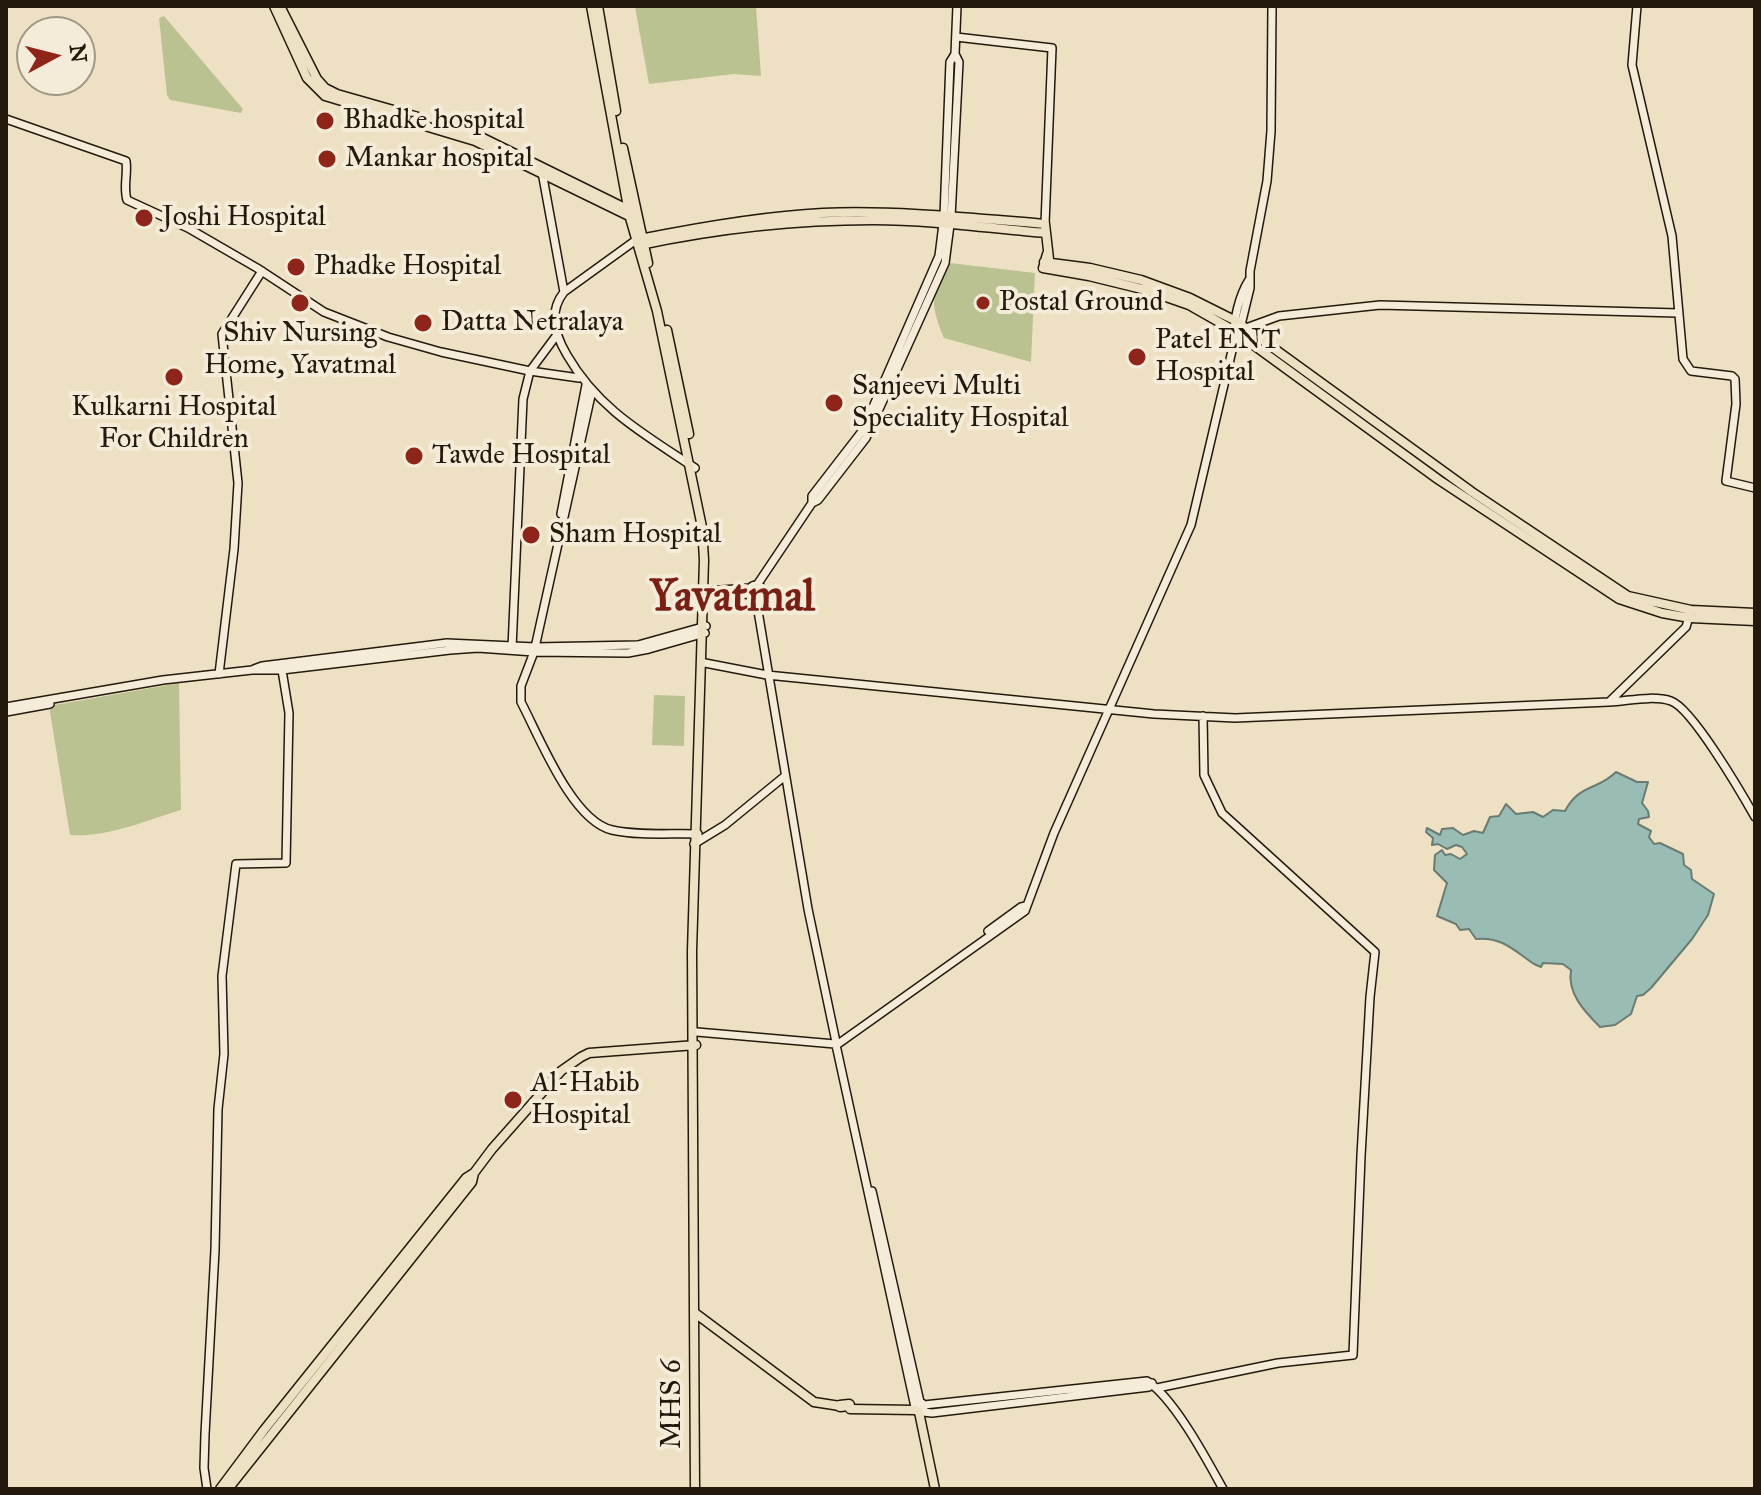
<!DOCTYPE html>
<html>
<head>
<meta charset="utf-8">
<style>
	body { margin:0 }
	#map { position:relative; width:1761px; height:1495px; overflow:hidden; background:#eee1c3; font-family:"IM FELL Great Primer",serif }
	canvas { display:block }
	.frame { position:absolute; inset:0; border:8px solid #23190d; pointer-events:none }
	.north { position:absolute; left:16px; top:16px; width:80px; height:80px; box-sizing:border-box; background:#f4ecd8; border:2px solid #a09887; border-radius:50%; rotate:83deg; font-size:22px; font-weight:700; line-height:32px; text-align:center; color:#23190d }
	.north::after { content:''; display:block; margin:auto; width:28px; height:36px; background:#8f2418; clip-path:polygon(50% 0,100% 100%,50% 72%,0 100%) }
</style>
</head>
<body>
<div id="map">
<canvas width="1761" height="1495"></canvas>
<div class="frame"></div>
<div class="north">N</div>
</div>
<script>
const context = document.querySelector('canvas').getContext('2d');
context.lineJoin = 'round';
function fillPath(path, color) { context.fillStyle = color; context.fill(path, 'evenodd'); }
function stroke(path, color, width, dash) { context.strokeStyle = color; context.lineWidth = width; context.lineCap = dash ? 'butt' : 'round'; context.setLineDash(dash || []); context.stroke(path); }
function label(font, color, halo, rows, align = 'center') {
  context.font = font + ' "IM FELL Great Primer",serif'; context.lineWidth = 8; context.setLineDash([]); context.textBaseline = 'middle'; context.strokeStyle = halo; context.fillStyle = color; for (const [text, x, y, turn = 0] of rows) {
    context.save(); context.translate(x, y); context.rotate((+turn || 0) * Math.PI / 180); context.textAlign = isNaN(turn) ? turn : align; if (halo) context.strokeText(text, 0, 0); context.fillText(text, 0, 0); context.restore();
  }
}
const green = new Path2D(`
	M756,6L761,76L734,74L649,84L635,7Z
	M164,16L243,109L241,113L170,100L167,95L159,18Z
	M950,263L1035,273L1031,362L944,338C932,310 927,287 950,263Z
	M179,683L181,810C147,820 107,838 70,835L49,706Z
	M654,695L685,696L684,746L652,745Z`);
const water = new Path2D(`
	M1616,772L1637,782H1648L1642,803L1648,811L1649,817L1639,819L1638,824L1651,831L1649,837L1654,844L1660,843L1683,854L1684,865L1691,870L1692,879L1714,894L1708,915L1692,939L1651,988L1643,995L1637,996L1631,1014L1615,1025L1600,1027C1584,1011 1567,993 1571,970L1563,964L1543,963L1541,967L1534,964C1515,951 1501,936 1476,939L1469,929L1460,930L1456,924L1437,916L1447,883L1434,870L1435,855L1442,850L1445,855L1451,854L1460,859L1467,854L1462,847L1456,845L1447,849L1438,844L1432,845L1433,838L1426,832L1427,828L1440,835L1442,829L1453,828L1463,835L1474,831L1483,833L1490,817L1499,816L1506,804L1516,814L1533,812L1543,817L1553,810L1565,811C1580,783 1597,791 1616,772Z`);
const secondary = new Path2D(`
	M1637,6L1632,65L1672,236L1683,359L1691,371L1732,376L1735,379L1736,404L1726,481L1755,488
	M956,37L1052,48L1045,224
	M6,119L126,161C128,174 123,187 127,200L188,228L257,268L324,312L388,337L441,352L530,371L579,378
	M542,172L564,292
	M636,240L564,292C548,312 555,335 567,355C598,409 644,434 695,468
	M1246,328L1279,316L1380,305L1678,313
	M1240,329L1250,288V271L1267,181L1271,131L1272,6
	M592,391L534,652L521,686V702C539,736 572,821 612,830C639,836 671,833 698,834
	M812,503L818,500L866,438L945,263L951,217L959,62L955,54
	M561,514L586,385
	M749 592a7 7 0 1 1 14 0a7 7 0 1 1-14 0Z
	M757,585L812,503V496L863,430L939,256L944,216L950,62L955,54L957,6
	M707,591L750,588
	M707,597L749,594
	M756,599L808,909L836,1042
	M512,648L523,399L530,371L556,336
	M705,663L767,675L1154,714L1235,718L1609,702L1686,627L1691,610
	M254,669L262,666L447,643L535,647L638,645L706,626
	M219,674L234,549L238,483L222,334L262,271
	M1609,702C1629,701 1652,695 1671,701C1692,708 1742,794 1755,817
	M6,707L163,680L252,670H282L450,650L478,648L534,652L628,653L649,649L705,633
	M6,712L50,704
	M694,844L725,825L785,776
	M988,931L1021,907L1026,906
	M697,1032L835,1044
	M838,1044L1025,911L1054,833L1191,525L1235,338C1232,322 1240,294 1249,280
	M836,1045L915,1407L918,1412L924,1410L922,1403L915,1406
	M872,1191L920,1402
	M1157,1388L1278,1363L1353,1355L1361,1156L1370,997L1375,952L1222,813L1204,775L1203,716
	M924,1405L1147,1381C1174,1398 1207,1460 1223,1489
	M923,1412L932,1413L1149,1387L1152,1383
	M207,1489L204,1468L205,1434L215,1250L218,1109L224,1054L222,976L236,864L286,863L289,713L281,664`);
const primary = new Path2D(`
	M274,6L307,78L325,96L475,141L633,218
	M280,6L317,79L325,88L337,94L418,117
	M591,6L630,218L657,311L702,527L704,560L692,951L695,1489
	M598,6L616,111
	M442,124L481,137L629,210
	M623,148L648,263
	M640,239C700,227 762,216 823,213C897,210 972,218 1045,224L1049,259
	M640,245C716,229 796,220 873,220C930,220 988,228 1045,233
	M1047,254L1043,268L1089,276L1146,290L1189,305L1233,330L1439,480L1619,599L1662,613L1690,618L1755,621
	M1044,262L1090,268L1141,280L1190,298L1236,321L1472,492L1628,596L1691,610L1755,613
	M667,330L689,434
	M695,1313L814,1402L840,1406
	M850,1409L915,1410
	M919,1412L935,1489
	M220,1489L264,1430L466,1178L474,1173
	M228,1489L472,1182L474,1173L492,1149L561,1071L581,1057L589,1053L696,1045`);
const highway = new Path2D(`
	M840,1406L849,1405`);
const markers = [
	[325,121,10,"#8f2418"],
	[327,159,10,"#8f2418"],
	[144,218,10,"#8f2418"],
	[296,267,10,"#8f2418"],
	[300,303,10,"#8f2418"],
	[983,303,8,"#8f2418"],
	[423,323,10,"#8f2418"],
	[1137,357,10,"#8f2418"],
	[174,377,10,"#8f2418"],
	[834,403,10,"#8f2418"],
	[414,456,10,"#8f2418"],
	[531,535,10,"#8f2418"],
	[513,1100,10,"#8f2418"]
];
const poiNames = [
	["Bhadke hospital",343,121],
	["Mankar hospital",345,159],
	["Joshi Hospital",162,218],
	["Phadke Hospital",314,267],
	["Postal Ground",999,303],
	["Datta Netralaya",441,323],
	["Shiv Nursing",300,334,"center"],
	["Home, Yavatmal",300,366,"center"],
	["Patel ENT",1155,341],
	["Hospital",1155,373],
	["Sanjeevi Multi",852,387],
	["Speciality Hospital",852,419],
	["Kulkarni Hospital",174,408,"center"],
	["For Children",174,440,"center"],
	["Tawde Hospital",432,456],
	["Sham Hospital",549,535],
	["Al-Habib",531,1084],
	["Hospital",531,1116]
];
const streetNames = [
	["MHS 6",673,1404,-90]
];
const townNames = [
	["Yavatmal",732,599]
];
fillPath(green, '#bbc292');
fillPath(water, '#99bdb5');
stroke(water, '#6a7b72', 2);
stroke(secondary, '#23190d', 10);
stroke(primary, '#23190d', 11);
stroke(highway, '#23190d', 13);
stroke(secondary, '#f4ecd8', 7);
stroke(primary, '#eee1c3', 8);
stroke(highway, '#eee1c3', 10);
for (const [x, y, r, color] of markers) { const dot = new Path2D(); dot.arc(x, y, r, 0, 2 * Math.PI); context.fillStyle = color; context.fill(dot); stroke(dot, '#f4ecd8', 3); }
label('28px', '#23190d', '#f4ecd8', poiNames, 'left');
label('28px', '#23190d', '#f4ecd8', streetNames);
label('bold 44px', '#7a1f14', '#f4ecd8', townNames);
</script>
</body>
</html>
